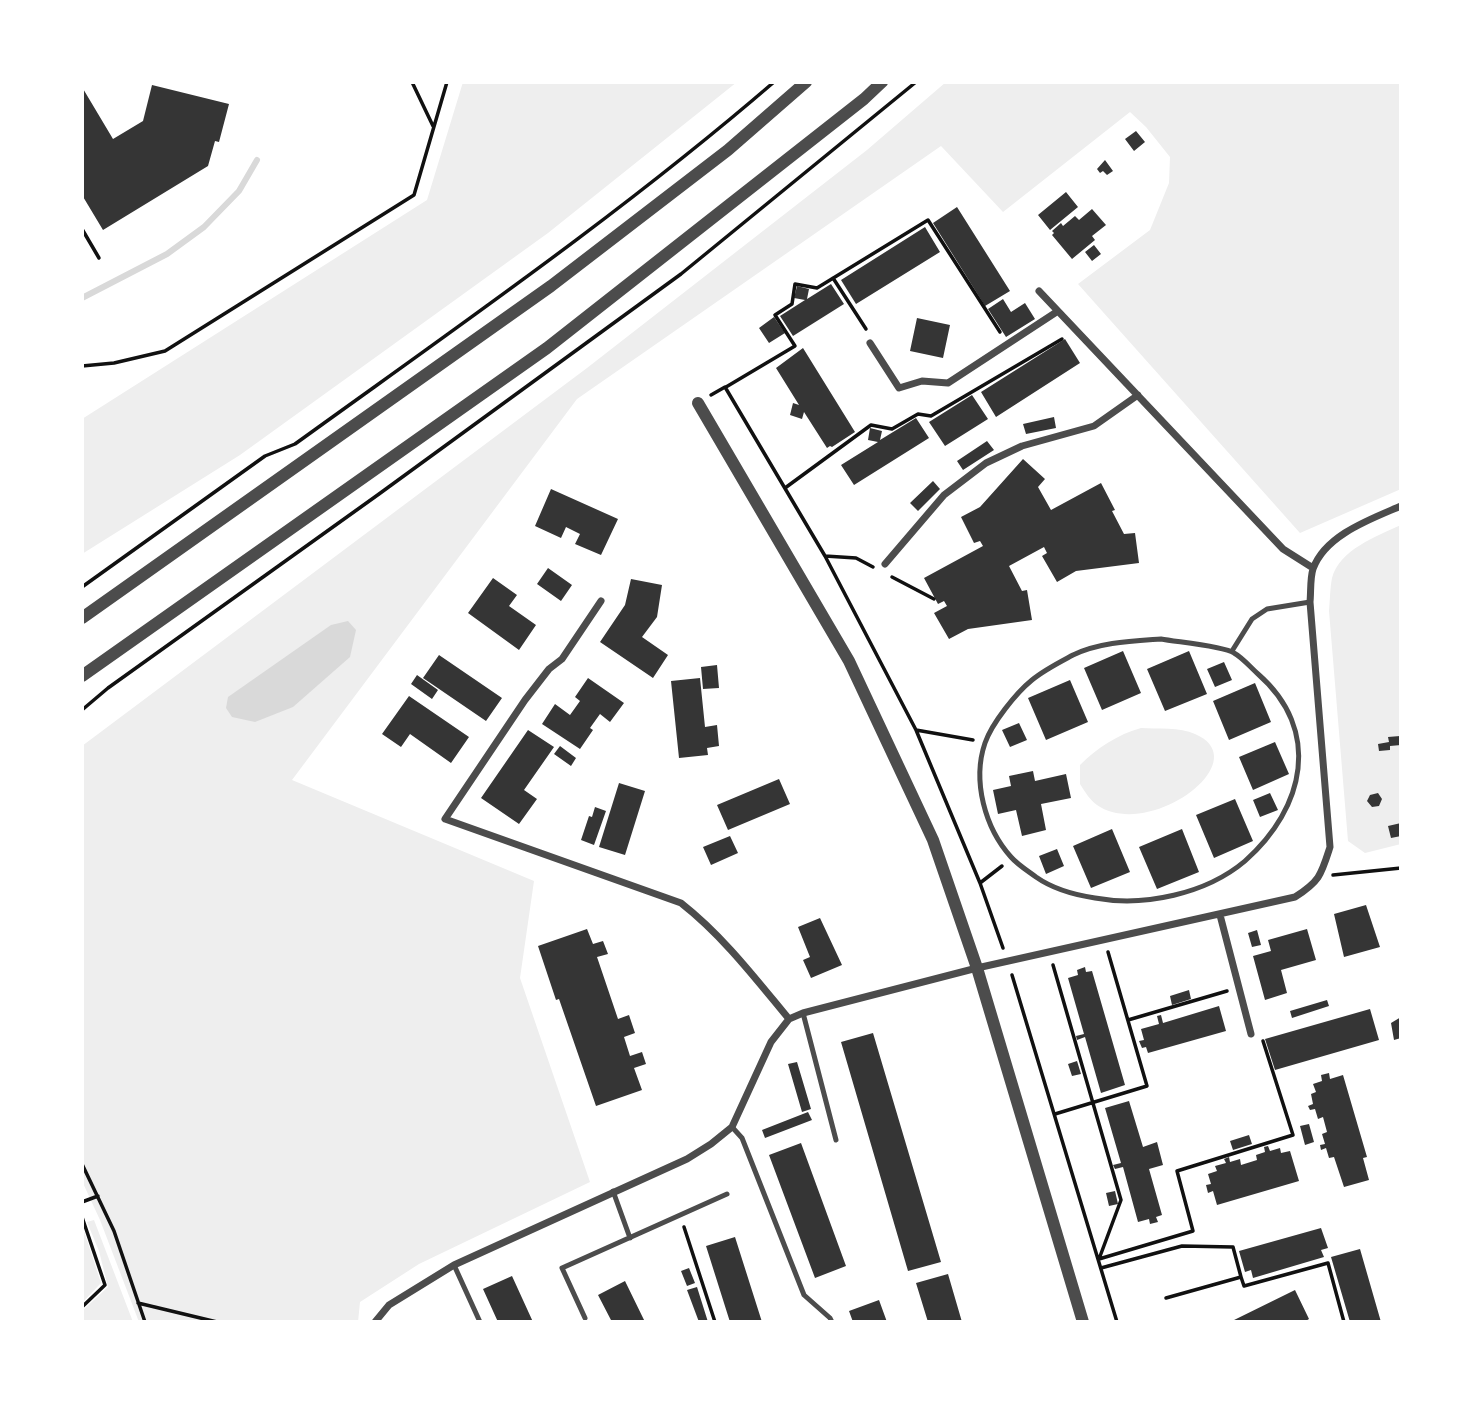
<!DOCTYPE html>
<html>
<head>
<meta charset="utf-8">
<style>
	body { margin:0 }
	#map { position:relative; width:1483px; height:1404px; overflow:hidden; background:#fff; font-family:Cabin,sans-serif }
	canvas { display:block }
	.frame { position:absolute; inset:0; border:84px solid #fff; pointer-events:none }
</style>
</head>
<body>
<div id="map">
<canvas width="1483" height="1404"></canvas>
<div class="frame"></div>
</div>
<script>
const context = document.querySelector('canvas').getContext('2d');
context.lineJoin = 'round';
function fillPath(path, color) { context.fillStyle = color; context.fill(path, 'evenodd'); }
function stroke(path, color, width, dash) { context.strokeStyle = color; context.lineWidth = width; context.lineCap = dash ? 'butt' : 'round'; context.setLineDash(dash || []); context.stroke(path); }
const green = new Path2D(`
	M463,82H737L548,233L240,455L82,554V419L427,200Z
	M946,82H1401V489L1300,533L1078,284L1150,230L1169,183L1170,157L1146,127L1130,112L1003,212L941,146L577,399L292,780L534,881L520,978L590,1182L419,1264L360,1302L358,1322H139L100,1220L82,1181V746L587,368L867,150Z
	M1401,525V844L1365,853L1348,841L1329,611C1330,601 1330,588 1332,578C1339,550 1377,536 1401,525Z
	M1141,728C1157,729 1180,727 1195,734C1258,761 1149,841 1097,805C1090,800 1085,792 1080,784V765C1096,749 1118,734 1141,728Z
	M94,1220L133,1322H82V1311L108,1287L99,1251L87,1222Z
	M82,1225L101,1283L82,1303Z`);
const water = new Path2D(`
	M348,621L356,630L350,657L293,707L255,722L232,717L226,708L228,697L331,625Z`);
const stream = new Path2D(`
	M82,298L167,254L204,227L239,191L257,160`);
const building = new Path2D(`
	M152,85L229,104L219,142L215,141L208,166L103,230L82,195V87L113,139L143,121Z
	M1136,131L1145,142L1134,151L1125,139Z
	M1105,160L1113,171L1107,175L1103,171L1100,173L1097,169Z
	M1066,192L1078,207L1050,230L1038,215Z
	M957,207L1010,291L985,306L933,223Z
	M1092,209L1106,225L1092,236L1095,240L1072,259L1052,235L1054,233L1052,231L1061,223L1063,226L1075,216L1079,220Z
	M925,227L940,252L856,304L841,280Z
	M1094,245L1101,254L1092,261L1085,252Z
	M831,284L844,304L793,336L780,316L805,300L794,298L797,286L809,289L807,299Z
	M1003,299L1011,312L1025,303L1035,319L1006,337L988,309Z
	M774,317L785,333L769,343L759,328Z
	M917,318L950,325L943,358L910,351Z
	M1065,339L1080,363L996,417L981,392Z
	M803,348L855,432L832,447L830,446L827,448L804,412L802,419L790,415L793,403L799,405L776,368Z
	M972,395L988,419L945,446L929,422Z
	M1054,417L1056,428L1026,434L1023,424Z
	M916,418L929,438L854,485L841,465L878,442L868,440L870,428L882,431L880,440Z
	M987,441L994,450L963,470L957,461Z
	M1023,459L1045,479L1038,487L1051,510L1101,483L1115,510L1112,511L1124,534L1135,533L1139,563L1076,571L1057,582L1042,556L1047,553L1044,547L1009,566L1022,591L1027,590L1032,620L968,629L949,639L934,613L947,606L944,601L938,604L924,578L983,546L980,541L974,543L961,517L980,507Z
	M933,481L940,489L918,511L910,503Z
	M551,489L618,519L601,555L575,544L580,534L566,527L561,538L535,526Z
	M548,568L572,585L561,601L537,584Z
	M493,578L517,595L509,606L536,625L519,650L468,613Z
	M631,579L662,585L657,617L642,637L668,655L653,678L600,642L625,605Z
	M1123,651L1141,693L1102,710L1084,668Z
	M1189,651L1207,694L1165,711L1147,669Z
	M439,655L502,698L486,721L423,678Z
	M1224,662L1232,680L1215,687L1207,669Z
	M717,665L719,688L703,689L701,667Z
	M417,675L438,690L432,699L411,684Z
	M588,678L624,703L610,722L600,714L590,728L593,730L580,749L542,724L555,704L570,715L580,701L575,697Z
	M700,678L705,727L717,725L719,746L707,748L708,755L679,758L671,681Z
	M1070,680L1088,722L1046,740L1028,698Z
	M1255,683L1271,722L1229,740L1213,701Z
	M409,696L469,737L451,763L410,734L401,747L382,734Z
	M1019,723L1027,740L1010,747L1002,730Z
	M528,730L554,747L524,790L537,799L519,824L481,798Z
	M1400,736L1401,745L1390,746V750L1379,751L1378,744L1389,742L1388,737Z
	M1275,742L1289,774L1253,790L1239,757Z
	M560,746L576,758L571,766L554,754Z
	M1033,771L1035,781L1066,774L1071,798L1041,804L1046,830L1022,836L1016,810L998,814L993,790L1011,786L1009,776Z
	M779,779L790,804L728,830L717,805Z
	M619,783L645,791L625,855L599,847Z
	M1270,793L1278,810L1260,817L1253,800Z
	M1378,793L1382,799L1379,806L1372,807L1367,801L1370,795Z
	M1235,799L1253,841L1214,858L1196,815Z
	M595,807L606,811L594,845L581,840L589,816L592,817Z
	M1401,823V836L1391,838L1388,826Z
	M1112,829L1130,872L1091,888L1073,846Z
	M1182,829L1199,872L1157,889L1139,847Z
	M730,836L738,853L711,865L703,847Z
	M1057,849L1064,866L1046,874L1039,856Z
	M1366,905L1380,947L1344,957L1334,914Z
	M820,918L842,965L811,978L803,960L810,957L798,927Z
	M587,929L593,944L603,941L608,954L597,957L618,1019L629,1015L635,1033L624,1037L630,1056L642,1052L646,1064L634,1068L642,1090L596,1106L559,999L556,1000L538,946Z
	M1307,929L1316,960L1281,970L1287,993L1265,1000L1253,956L1271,951L1268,940Z
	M1257,930L1261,945L1252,947L1248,933Z
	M1085,967L1086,972L1092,971L1125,1085L1101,1093L1085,1037L1077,1040L1076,1036L1084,1034L1068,978L1078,975L1077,970Z
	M1189,990L1191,999L1172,1005L1170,996Z
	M1327,1000L1329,1006L1292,1018L1290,1011Z
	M1219,1006L1226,1031L1148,1053L1146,1047L1142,1048L1139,1041L1144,1040L1141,1029L1159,1024L1157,1016L1161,1015L1163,1023Z
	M1370,1009L1379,1040L1275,1070L1265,1039Z
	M1401,1017V1038L1394,1040L1391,1023Z
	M873,1033L941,1262L908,1271L841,1042Z
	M1077,1061L1081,1074L1072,1076L1068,1064Z
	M797,1062L811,1109L802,1112L788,1064Z
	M1329,1073L1330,1079L1343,1075L1367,1157L1363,1158L1369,1180L1344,1187L1334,1157L1329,1158L1326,1148L1321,1150L1320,1145L1325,1144L1322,1134L1327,1132L1323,1117L1318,1119L1315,1109L1310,1110L1308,1106L1313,1104L1311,1094L1316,1092L1313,1084L1322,1081L1321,1075Z
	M1129,1101L1143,1147L1157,1142L1163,1165L1149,1169L1162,1215L1156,1217L1158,1222L1150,1224L1149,1219L1138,1222L1123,1167L1115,1169L1113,1165L1121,1163L1105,1108Z
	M808,1112L812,1120L765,1138L762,1130Z
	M1309,1124L1314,1142L1305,1145L1300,1126Z
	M1249,1135L1252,1144L1233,1150L1230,1141Z
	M801,1143L846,1266L815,1278L769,1155Z
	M1268,1146L1270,1151L1280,1148L1281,1153L1290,1151L1299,1181L1217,1205L1213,1191L1208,1193L1206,1185L1211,1184L1208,1174L1217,1171L1215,1166L1226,1163L1224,1159L1229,1157L1230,1162L1240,1159L1241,1165L1257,1160L1256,1155L1265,1152L1264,1147Z
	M1115,1191L1118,1204L1109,1206L1106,1193Z
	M1321,1228L1328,1248L1321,1250L1324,1257L1253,1278L1251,1270L1245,1272L1239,1251Z
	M735,1237L762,1322H730L706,1246Z
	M1360,1249L1381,1322H1350L1331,1257Z
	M689,1268L695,1283L687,1286L681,1271Z
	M948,1274L962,1322H928L916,1283Z
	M512,1276L533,1322H498L483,1289Z
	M625,1281L645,1322H612L598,1295Z
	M697,1287L708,1322H699L687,1290Z
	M1295,1290L1309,1319L1304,1322H1230Z
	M879,1300L887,1322H853L849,1311Z`);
const path = new Path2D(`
	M412,82L433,126
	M82,229L99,258
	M833,278L866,329
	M82,366L114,363L165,351L414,195L447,82
	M726,387L795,346L775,315L792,304L795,284L817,288L928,220L1000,332
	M711,395L725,387L825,556L916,730L980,883L1003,948
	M785,488L871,425L892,429L918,414L931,416L1062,339
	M825,556L856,558L873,567
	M892,577L934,599
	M82,587L265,456L295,444C457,327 622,213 774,82
	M82,710L108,688L379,494L681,274L916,82
	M916,730L973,740
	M1333,875L1401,868
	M980,883L1002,866
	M1053,965L1121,1200L1099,1259L1193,1231L1177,1171L1293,1135L1263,1041
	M1012,975L1117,1322
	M1128,1020L1227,991
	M1055,1114L1147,1086L1108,952
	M82,1164L114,1231L145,1322
	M82,1202L98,1196
	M82,1217L105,1285L82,1307
	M684,1227L715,1322
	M1101,1268L1182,1246L1233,1247L1241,1277
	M1166,1298L1241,1277L1244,1286L1328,1263L1344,1322
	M138,1303L217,1322`);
const service = new Path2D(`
	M1161,639C1177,642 1223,646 1234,653C1243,658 1250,667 1258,674C1322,730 1305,808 1245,861C1206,894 1144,907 1095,898C1075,895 1053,889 1036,877C1028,871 1018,865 1011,857C985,828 972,781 985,743C992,723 1016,693 1032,680C1044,670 1060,662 1073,655C1100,642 1133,641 1161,639Z
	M1232,651L1252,619L1267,609L1310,602
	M803,1013L836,1140
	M732,1127L742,1138L804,1295L830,1318L832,1322
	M613,1191L630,1238
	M454,1265L480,1322
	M585,1318L562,1268L727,1194`);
const minor = new Path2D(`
	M1039,291L1283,549L1313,568
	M870,343L899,388L922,381L948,383L1058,311
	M885,564L944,495L986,463L1022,446L1094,426L1138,395
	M601,601L562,659L549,669L525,700L445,819L681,903C723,936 755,978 789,1019
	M1220,915L1251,1034
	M375,1322L389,1305L454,1265L687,1159L711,1144L732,1127L771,1042L789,1019L803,1013L977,968L1295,897C1320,881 1321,875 1330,847L1310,602C1311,592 1310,578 1313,569C1325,535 1371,519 1401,506`);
const tertiary = new Path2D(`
	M698,403L849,661L933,840L977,968L1083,1322
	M82,618L551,286L728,150L806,82
	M82,676L547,348L864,99L882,82`);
fillPath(green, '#eee');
fillPath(water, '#d9d9d9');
stroke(stream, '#d9d9d9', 6);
fillPath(building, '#353535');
stroke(path, '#111', 3.5);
stroke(service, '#4c4c4c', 5);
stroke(minor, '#4c4c4c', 7);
stroke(tertiary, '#4c4c4c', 12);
</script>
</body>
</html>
